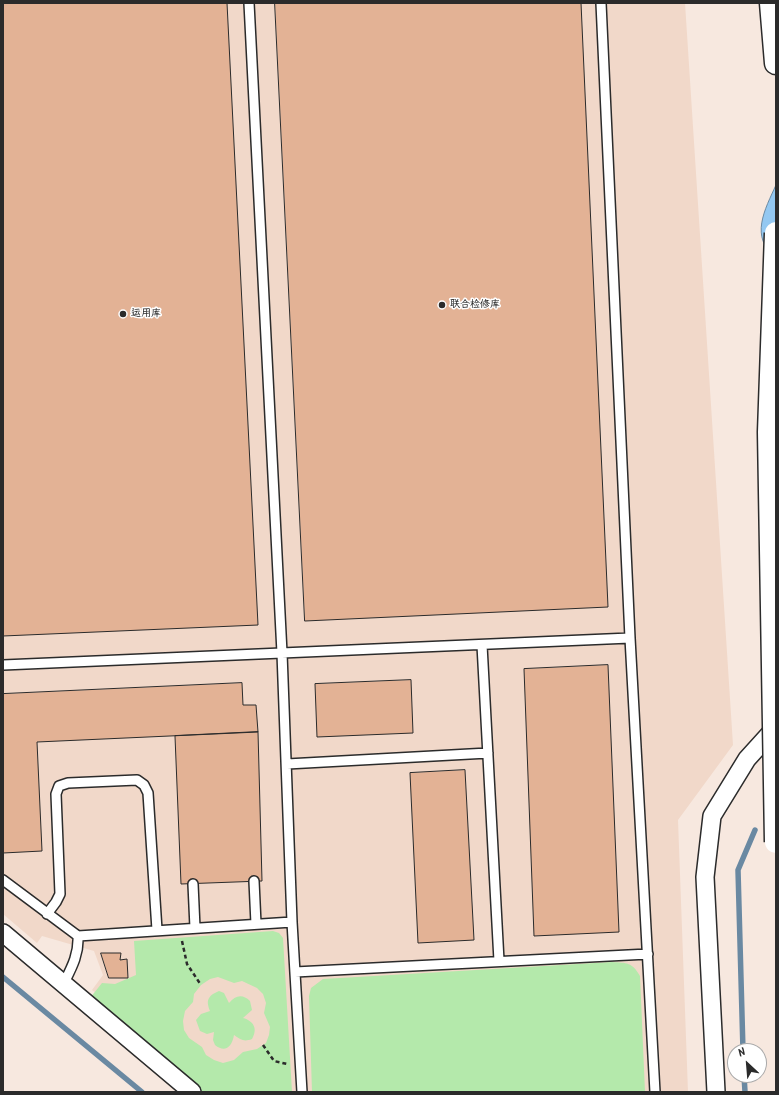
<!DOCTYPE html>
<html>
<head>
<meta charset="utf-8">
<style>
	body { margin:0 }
	#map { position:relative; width:779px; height:1095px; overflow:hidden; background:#f7e8df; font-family:Kalam,sans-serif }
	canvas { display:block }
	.frame { position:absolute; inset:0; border:4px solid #2b2b2b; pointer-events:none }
	.north { position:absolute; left:727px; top:1043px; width:40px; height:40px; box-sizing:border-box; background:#fff; border:1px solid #aaa; border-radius:50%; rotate:334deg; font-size:11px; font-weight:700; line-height:16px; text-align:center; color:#2b2b2b }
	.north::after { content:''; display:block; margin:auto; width:14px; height:18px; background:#2b2b2b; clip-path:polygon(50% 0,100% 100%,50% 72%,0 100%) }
</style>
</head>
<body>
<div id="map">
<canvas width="779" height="1095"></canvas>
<div class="frame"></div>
<div class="north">N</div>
</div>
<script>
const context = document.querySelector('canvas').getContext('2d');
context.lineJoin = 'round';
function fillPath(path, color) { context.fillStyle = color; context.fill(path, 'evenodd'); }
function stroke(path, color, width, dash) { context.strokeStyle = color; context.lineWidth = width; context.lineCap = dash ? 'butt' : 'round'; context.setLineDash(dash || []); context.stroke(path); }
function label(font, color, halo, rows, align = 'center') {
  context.font = font + ' Kalam,"LXGW WenKai TC",sans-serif'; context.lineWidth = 3; context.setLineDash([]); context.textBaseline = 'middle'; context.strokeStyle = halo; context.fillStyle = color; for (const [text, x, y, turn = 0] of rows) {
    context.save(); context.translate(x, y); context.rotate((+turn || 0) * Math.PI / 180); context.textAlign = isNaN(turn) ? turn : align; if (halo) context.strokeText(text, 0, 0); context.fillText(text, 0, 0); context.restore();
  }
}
const built = new Path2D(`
	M3,3H685L733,745L678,820L688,1092H214L92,990L103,975L94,951L42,936L37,943L3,914Z`);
const green = new Path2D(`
	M273,931L279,933L283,938L292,1092H203L90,998L102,983L115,984L136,975L134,941ZM218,977L234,983L242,981L257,988L263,994L266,1003L264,1013L270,1027L269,1035L266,1043L257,1049L243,1052L234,1060L223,1063L214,1060L206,1055L202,1047L189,1038L184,1030L183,1021L185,1011L193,1002L194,994L201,985L210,979Z
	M612,962C627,963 632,962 640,976L645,1092H312L309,996L311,988L323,979Z
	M219,991L224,993L229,1003C235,996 242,993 250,1001L252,1010L243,1018C254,1021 258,1029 252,1039C244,1042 241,1040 234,1035C232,1047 225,1053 215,1045L213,1040L214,1032L207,1034L200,1031L196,1020L201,1014L210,1011C206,1001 207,996 219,991Z`);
const water = new Path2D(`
	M776,185V257C749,238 765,209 776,185Z`);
const stream = new Path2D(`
	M3,977L142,1092
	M743,1051L738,870L755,830
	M744,1075L745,1092`);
const building = new Path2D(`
	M3,3H227L258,625L3,636Z
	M275,3H581L608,607L305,621Z
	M608,665L619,932L534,936L524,669Z
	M411,680L413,733L317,737L315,684Z
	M242,683L243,705H256L258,732L37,742L42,851L3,853V694Z
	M258,732L262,881L181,884L175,736Z
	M465,770L474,940L418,943L410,773Z
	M101,953H121L120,960L127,959L128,978H109Z`);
const path = new Path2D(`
	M182,941L187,964L201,985
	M263,1045L274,1061L287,1064`);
const service = new Path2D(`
	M249,3L282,653L292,922L302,1092
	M601,3L630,638L655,1092
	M482,645L499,961
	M3,665L630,638
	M287,764L488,753
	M3,880L78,936L292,922
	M254,881L256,924
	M193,884L195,928
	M47,914L56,902L60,894L56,794L59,786L68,783L137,780L144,785L148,793L157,930
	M295,972L648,954
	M64,983C72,967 79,954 78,936`);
const minor = new Path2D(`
	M3,933L192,1092
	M716,1092L705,877L712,816L747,759L776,727`);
const primary = new Path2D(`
	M771,3L776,63`);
const primaryBridge = new Path2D(`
	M776,233L769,432L776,842`);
const markers = [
	[442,305,4,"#2b2b2b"],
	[123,314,4,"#2b2b2b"]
];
const poiNames = [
	["联合检修库",450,305],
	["运用库",131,314]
];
fillPath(built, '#f1d8c9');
fillPath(green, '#b4e9ab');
fillPath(water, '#94c8f1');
stroke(water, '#6a89a2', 1);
stroke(stream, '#6a89a2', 5.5);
fillPath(building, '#e3b295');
stroke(building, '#2b2b2b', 1);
stroke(service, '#2b2b2b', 12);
stroke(minor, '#2b2b2b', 20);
stroke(primary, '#2b2b2b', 25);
stroke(path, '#2b2b2b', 2.5, [4, 3]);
stroke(service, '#fff', 9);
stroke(minor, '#fff', 17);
stroke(primary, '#fff', 22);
stroke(primaryBridge, '#2b2b2b', 25, []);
stroke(primaryBridge, '#fff', 22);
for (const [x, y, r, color] of markers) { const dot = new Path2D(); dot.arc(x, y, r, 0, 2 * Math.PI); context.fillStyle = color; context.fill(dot); stroke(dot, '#fff', 1.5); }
label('bold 10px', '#2b2b2b', '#fff', poiNames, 'left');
</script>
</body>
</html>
